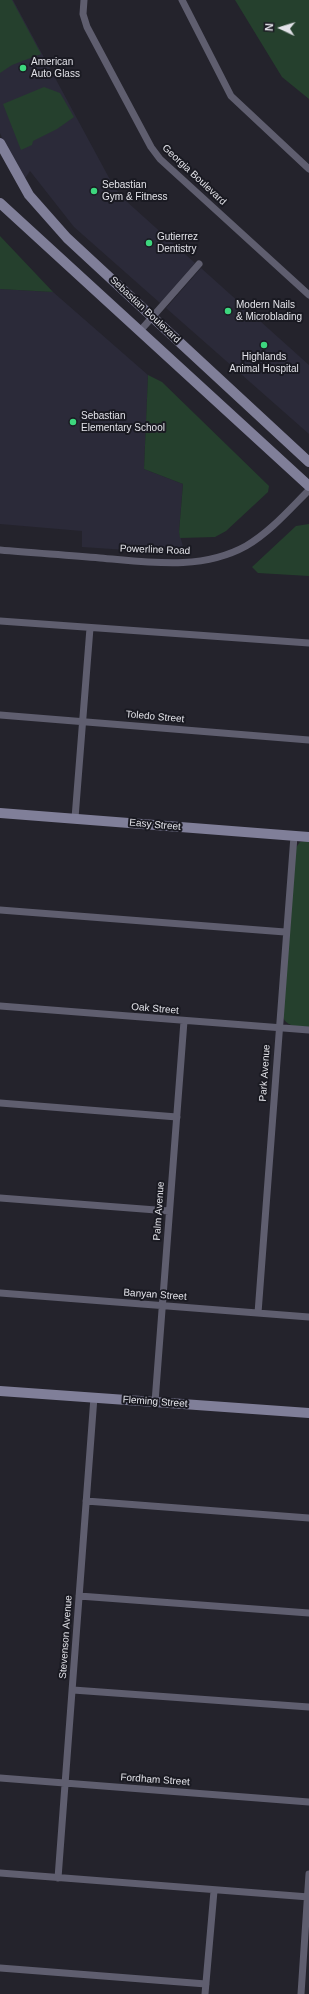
<!DOCTYPE html>
<html>
<head>
<meta charset="utf-8">
<style>
	body { margin:0 }
	#map { position:relative; width:309px; height:1994px; overflow:hidden; background:#24232c; font-family:Helvetica,sans-serif }
	canvas { display:block }
	.north { position:absolute; left:261px; top:8px; width:40px; height:40px; -webkit-text-stroke:3px #1a1a22; paint-order:stroke; rotate:274deg; font-size:11px; font-weight:700; line-height:16px; text-align:center; color:#e2e2e8 }
	.north::after { content:''; display:block; margin:auto; width:14px; height:18px; background:#e2e2e8; clip-path:polygon(50% 0,100% 100%,50% 72%,0 100%) }
</style>
</head>
<body>
<div id="map">
<canvas width="309" height="1994"></canvas>
<div class="north">N</div>
</div>
<script>
const context = document.querySelector('canvas').getContext('2d');
context.lineJoin = 'round';
function fillPath(path, color) { context.fillStyle = color; context.fill(path, 'evenodd'); }
function stroke(path, color, width, dash) { context.strokeStyle = color; context.lineWidth = width; context.lineCap = dash ? 'butt' : 'round'; context.setLineDash(dash || []); context.stroke(path); }
function label(font, color, halo, rows, align = 'center') {
  context.font = font + ' Helvetica,sans-serif'; context.lineWidth = 4; context.setLineDash([]); context.textBaseline = 'middle'; context.strokeStyle = halo; context.fillStyle = color; for (const [text, x, y, turn = 0] of rows) {
    context.save(); context.translate(x, y); context.rotate((+turn || 0) * Math.PI / 180); context.textAlign = isNaN(turn) ? turn : align; if (halo) context.strokeText(text, 0, 0); context.fillText(text, 0, 0); context.restore();
  }
}
const built = new Path2D(`
	M0,0H13L114,187L125,200L195,263L160,303L74,227L30,171L24,180L8,152L0,133Z
	M201,268L309,365V434L166,308Z
	M0,289L53,292L148,375L144,469L183,484L179,532L185,554L82,547V531L0,524Z`);
const green = new Path2D(`
	M0,0H12L41,54L12,65L0,73Z
	M235,0H309V99L282,77Z
	M44,87L60,93L74,117L57,129L33,141L32,145L21,150L3,104Z
	M0,236L53,292L0,289Z
	M148,375L162,382L269,486L268,492L226,531L215,537L180,538L179,532L183,484L144,469Z
	M309,524V576L258,573L252,567L296,526Z
	M309,840V1027C297,1026 288,1028 282,1016L295,849L300,842Z`);
const street = new Path2D(`
	M84,0L83,14L87,27L151,147L160,159L309,295
	M182,0L231,96L309,169
	M140,331L199,264
	M0,550C33,553 67,555 100,558C148,562 201,571 246,546C270,532 289,510 309,490
	M0,621L309,643
	M0,715L309,740
	M75,818L90,628
	M0,910L285,932
	M0,1006L309,1030
	M0,1103L177,1117
	M0,1198L169,1211
	M0,1293L309,1317
	M258,1313L294,836
	M155,1402L184,1021
	M86,1501L309,1518
	M79,1596L309,1613
	M73,1690L309,1707
	M0,1778L309,1802
	M0,1873L309,1897
	M58,1878L94,1397
	M0,1968L206,1984
	M205,1994L214,1891
	M301,1994L309,1874`);
const secondary = new Path2D(`
	M0,143L29,195L67,238L309,462
	M0,203L309,486
	M0,813L309,837
	M0,1391L309,1413`);
const markers = [
	[23,68,4,"#3dd77e"],
	[94,191,4,"#3dd77e"],
	[149,243,4,"#3dd77e"],
	[228,311,4,"#3dd77e"],
	[264,345,4,"#3dd77e"],
	[73,422,4,"#3dd77e"]
];
const poiNames = [
	["American",31,62],
	["Auto Glass",31,74],
	["Sebastian",102,185],
	["Gym & Fitness",102,197],
	["Gutierrez",157,237],
	["Dentistry",157,249],
	["Modern Nails",236,305],
	["& Microblading",236,317],
	["Highlands",264,357,"center"],
	["Animal Hospital",264,369,"center"],
	["Sebastian",81,416],
	["Elementary School",81,428]
];
const streetNames = [
	["Georgia Boulevard",194,175,43],
	["Sebastian Boulevard",145,310,43],
	["Powerline Road",155,550,2],
	["Toledo Street",155,717,5],
	["Easy Street",155,825,5],
	["Oak Street",155,1009,5],
	["Park Avenue",265,1073,-86],
	["Palm Avenue",159,1211,-86],
	["Banyan Street",155,1295,4],
	["Fleming Street",155,1402,4],
	["Stevenson Avenue",66,1637,-86],
	["Fordham Street",155,1780,4]
];
fillPath(built, '#2b2a39');
fillPath(green, '#25402d');
stroke(street, '#5f5e6f', 7);
stroke(secondary, '#807f99', 10);
for (const [x, y, r, color] of markers) { const dot = new Path2D(); dot.arc(x, y, r, 0, 2 * Math.PI); context.fillStyle = color; context.fill(dot); stroke(dot, '#1a1a22', 1.5); }
label('10px', '#e2e2e8', '#1a1a22', poiNames, 'left');
label('10px', '#e2e2e8', '#1a1a22', streetNames);
</script>
</body>
</html>
